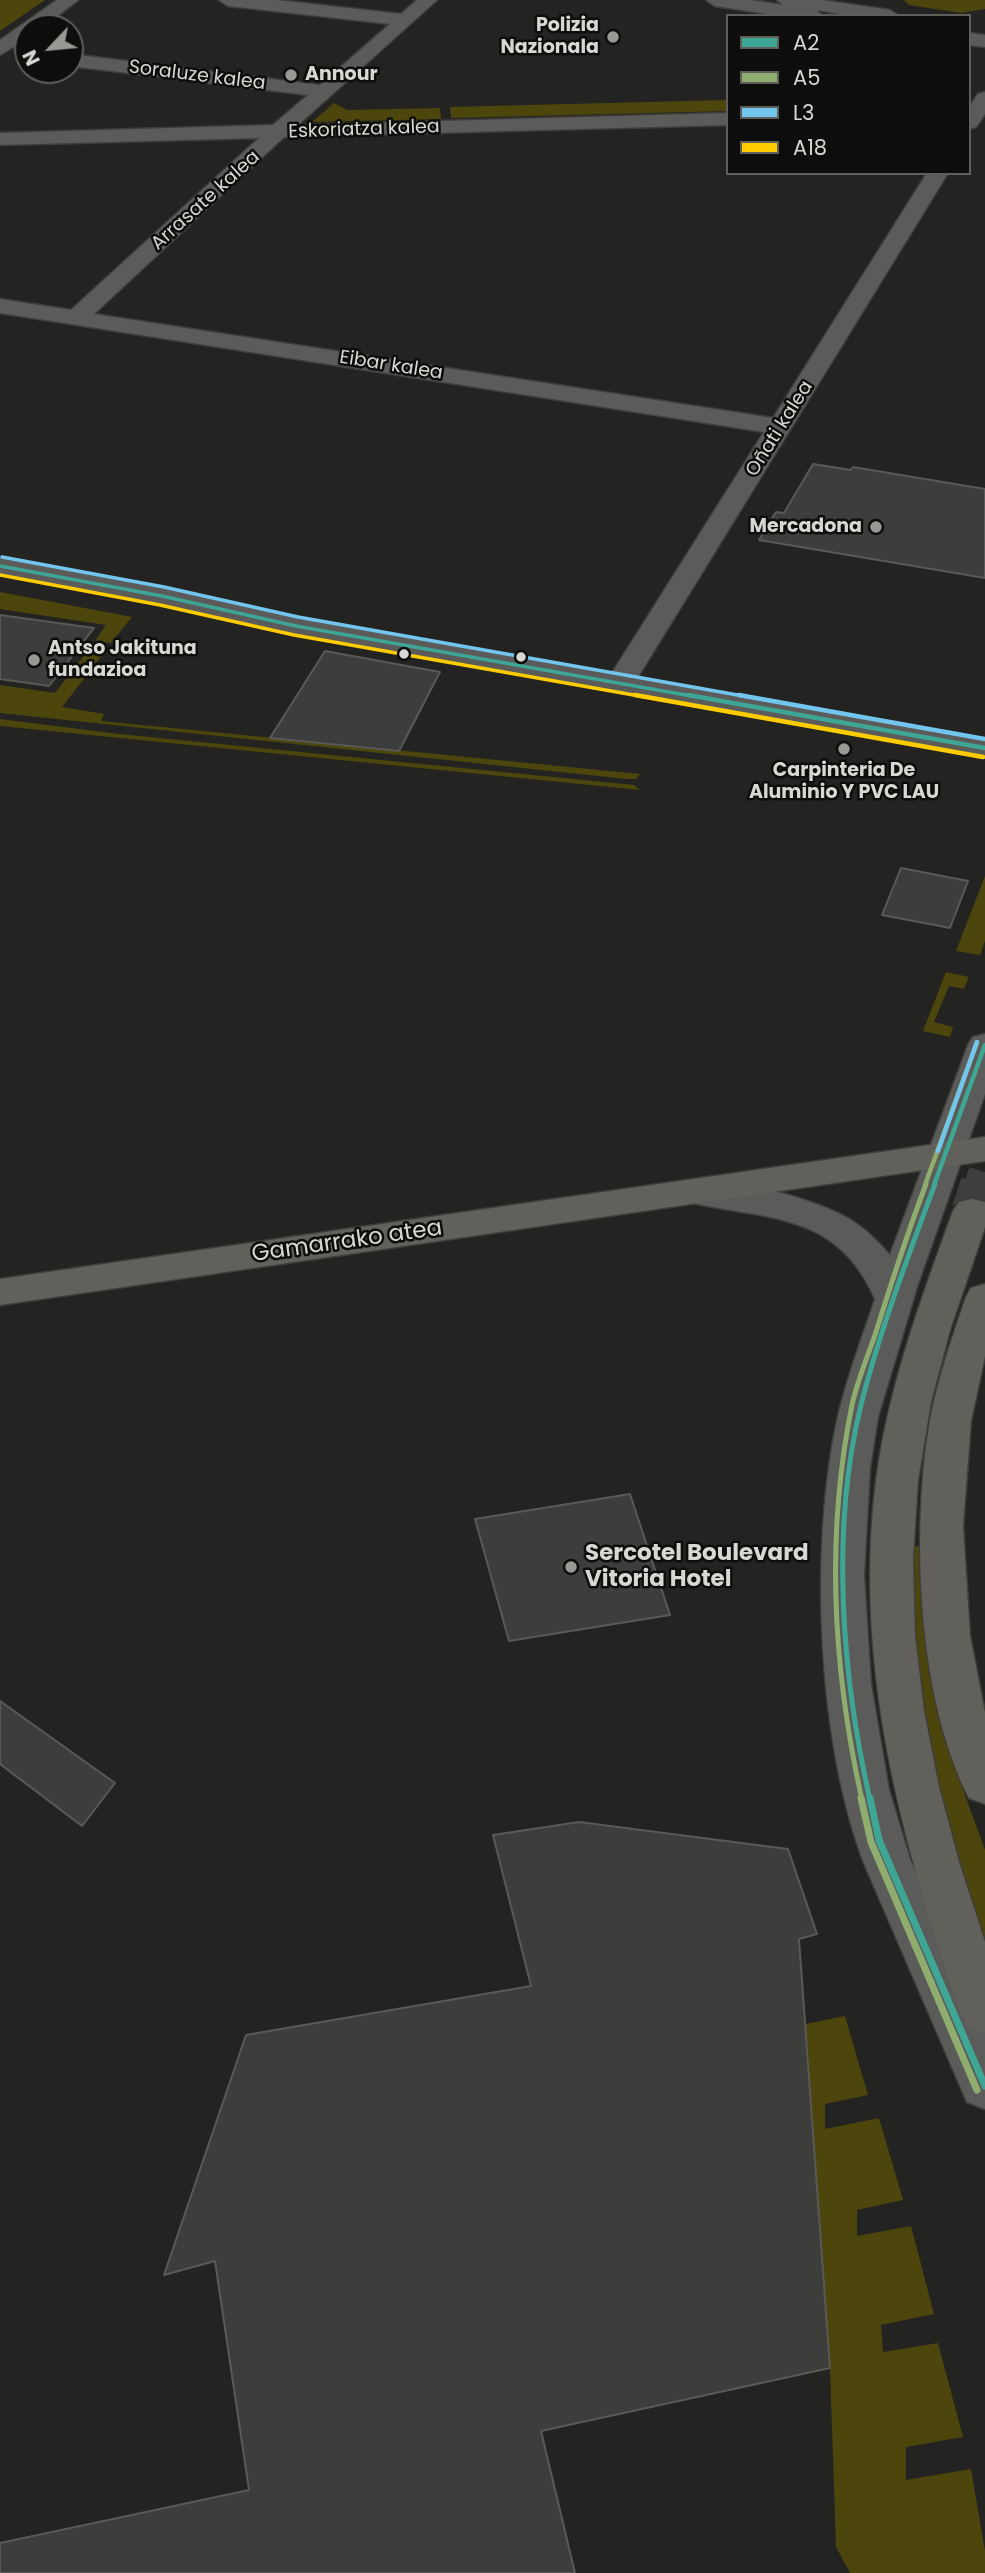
<!DOCTYPE html>
<html>
<head>
<meta charset="utf-8">
<style>
	body { margin:0 }
	#map { position:relative; width:985px; height:2573px; overflow:hidden; background:#232321; font-family:Poppins,sans-serif }
	canvas { display:block }
	.legend { position:absolute; left:726px; top:14px; width:245px; height:161px; box-sizing:border-box; background:#0d0d0b; border:2px solid #5e5e5b; margin:0; padding:9px 12px; list-style:none; font-size:21px; color:#d7d7d4 }
	.legend li { display:flex; align-items:center; gap:14px; height:35px }
	.legend b { width:35px; border:2px solid #5e5e5b }
	.north { position:absolute; left:14px; top:14px; width:70px; height:70px; box-sizing:border-box; background:#0d0d0b; border:2px solid #5e5e5b; border-radius:50%; rotate:244deg; font-size:19px; font-weight:700; line-height:28px; text-align:center; color:#d7d7d4 }
	.north::after { content:''; display:block; margin:auto; width:24px; height:32px; background:#989895; clip-path:polygon(50% 0,100% 100%,50% 72%,0 100%) }
</style>
</head>
<body>
<div id="map">
<canvas width="985" height="2573"></canvas>
<ul class="legend">
<li><b style="height:9px;background:#3da694"></b>A2</li>
<li><b style="height:9px;background:#8ead6e"></b>A5</li>
<li><b style="height:9px;background:#72c6ee"></b>L3</li>
<li><b style="height:9px;background:#fc0"></b>A18</li>
</ul>
<div class="north">N</div>
</div>
<script>
const context = document.querySelector('canvas').getContext('2d');
context.lineJoin = 'round';
function fillPath(path, color) { context.fillStyle = color; context.fill(path, 'evenodd'); }
function stroke(path, color, width, dash) { context.strokeStyle = color; context.lineWidth = width; context.lineCap = dash ? 'butt' : 'round'; context.setLineDash(dash || []); context.stroke(path); }
function label(font, color, halo, rows, align = 'center') {
  context.font = font + ' Poppins,sans-serif'; context.lineWidth = 5; context.setLineDash([]); context.textBaseline = 'middle'; context.strokeStyle = halo; context.fillStyle = color; for (const [text, x, y, turn = 0] of rows) {
    context.save(); context.translate(x, y); context.rotate((+turn || 0) * Math.PI / 180); context.textAlign = isNaN(turn) ? turn : align; if (halo) context.strokeText(text, 0, 0); context.fillText(text, 0, 0); context.restore();
  }
}
const green = new Path2D(`
	M0,0H45L0,31Z
	M904,0H985V9L961,13L909,5Z
	M728,100V111L451,118L450,107Z
	M334,103L347,110L440,108L441,119L312,122Z
	M0,592L132,617L111,643L95,641L106,625L0,609Z
	M91,646L108,648L62,707L104,714L101,721L640,774L636,779H627L0,713V685L55,693Z
	M0,719L119,734L634,785L640,790L0,726Z
	M985,876V941L980,955L956,951Z
	M946,972L969,977L964,989L949,986L934,1022L953,1027L950,1037L923,1031Z
	M908,1545L924,1547L936,1693L962,1787L985,1850V1951L967,1903L918,1701Z
	M845,2016L868,2095L825,2104V2129L879,2118L903,2200L857,2210V2236L911,2226L934,2314L881,2325L883,2352L938,2343L963,2437L906,2447V2480L971,2469L985,2551V2573H850L836,2547L830,2368L806,2024Z`);
const building = new Path2D(`
	M813,464L851,470L853,467L985,489V578L759,540L776,512L784,513Z
	M0,615L94,628L49,686L0,679Z
	M325,651L440,672L399,751L270,738Z
	M901,868L968,881L950,928L882,915Z
	M630,1494L670,1615L509,1641L475,1519Z
	M0,1701L115,1783L82,1826L0,1764Z
	M579,1822L788,1849L817,1934L799,1939L830,2368L541,2431L575,2573H0V2543L249,2490L215,2261L164,2275L246,2035L531,1986L493,1835Z`);
const primaryTunnelFar1 = new Path2D(`
	M981,1185L985,1172`);
const primaryTunnel = new Path2D(`
	M972,1211L981,1184`);
const minor = new Path2D(`
	M57,0H78L42,28H28V38L0,55V40Z
	M219,0H277L401,14L417,0H437L298,125L728,113V125L284,137L94,314L773,418L927,173H948L630,690L620,693L610,690L605,684L764,432L0,313V299L71,310L259,138L0,145V133L273,125L308,95L70,66V54L320,85L390,24L228,6Z
	M985,92V114L976,127L969,129V107L978,94Z
	M985,1034V1094L918,1284L878,1417L870,1468L864,1575L871,1684L889,1790L910,1859L985,2031V2109L967,2102L866,1868C817,1745 809,1545 838,1416C847,1377 862,1338 875,1299C835,1207 760,1221 680,1200L674,1191L680,1182C718,1172 820,1199 854,1222C868,1231 879,1243 890,1255L968,1045L973,1037Z`);
const secondary = new Path2D(`
	M706,0H751L783,5L777,0H822L890,10L899,16H852L817,10L822,16H781L715,6Z
	M969,33L985,35V47L969,45Z
	M0,558L162,588L296,618L985,739V757L296,634L162,604L0,574Z`);
const primary = new Path2D(`
	M985,1137V1161L0,1305V1279Z
	M972,1199L985,1202V1227L950,1330L931,1402L918,1480L913,1558L915,1635L924,1711L939,1787L959,1862L985,1942V2033L967,2027L960,2011C901,1840 853,1664 876,1481C888,1388 921,1299 953,1211L959,1202Z
	M985,1284V1356L971,1421L963,1526L970,1636L985,1713V1804L969,1798C917,1697 911,1531 930,1420C938,1378 952,1338 966,1297L971,1288Z`);
const bus1Far3 = new Path2D(`
	M0,566L162,596L296,626L697,697`);
const bus1Far2 = new Path2D(`
	M688,695L985,748
	M934,1185L985,1045`);
const bus1Far1 = new Path2D(`
	M870,1800C842,1677 830,1530 861,1405C879,1333 909,1254 935,1184`);
const bus1 = new Path2D(`
	M870,1798L879,1840L985,2086`);
const bus2Far2 = new Path2D(`
	M925,1185L977,1042`);
const bus2Far1 = new Path2D(`
	M862,1800C833,1670 825,1537 852,1405C857,1382 867,1358 875,1335C891,1284 907,1234 926,1184`);
const bus2 = new Path2D(`
	M861,1798L871,1842L977,2090`);
const bus3Far1 = new Path2D(`
	M2,557L164,587L298,617L749,697`);
const bus3 = new Path2D(`
	M739,695L985,739
	M938,1151L977,1042`);
const bus4Far1 = new Path2D(`
	M0,575L160,605L294,635L645,697`);
const bus4 = new Path2D(`
	M635,695L983,757`);
const markers = [
	[613,37,7,"#989895"],
	[291,75,7,"#989895"],
	[876,527,7,"#989895"],
	[404,654,6,"#d7d7d4"],
	[521,657,6,"#d7d7d4"],
	[34,660,7,"#989895"],
	[844,749,7,"#989895"],
	[571,1567,7,"#989895"]
];
const farPoinames = [
	["Polizia",599,26],
	["Nazionala",599,48],
	["Annour",305,75,"left"],
	["Mercadona",862,527],
	["Antso Jakituna",48,649,"left"],
	["fundazioa",48,671,"left"],
	["Carpinteria De",844,771,"center"],
	["Aluminio Y PVC LAU",844,793,"center"]
];
const farStreetnames = [
	["Soraluze kalea",197,76,7],
	["Eskoriatza kalea",364,130,-2],
	["Arrasate kalea",206,201,-42],
	["Eibar kalea",391,366,9],
	["Oñati kalea",780,429,-58]
];
const streetNames = [
	["Gamarrako atea",347,1242,-8]
];
const poiNames = [
	["Sercotel Boulevard",585,1554],
	["Vitoria Hotel",585,1580]
];
fillPath(green, '#4d460c');
fillPath(building, '#3d3d3c');
stroke(building, '#595957', 2);
stroke(primaryTunnelFar1, '#3e3e3c', 33, [33, 17]);
stroke(primaryTunnel, '#3e3e3c', 41, [41, 21]);
stroke(minor, '#3d3d3b', 3);
stroke(secondary, '#3d3d3b', 3);
stroke(primary, '#3d3d3b', 3);
fillPath(minor, '#5b5b5a');
fillPath(secondary, '#5b5b5a');
fillPath(primary, '#61605a');
stroke(bus1Far3, '#3da694', 3.5);
stroke(bus1Far2, '#3da694', 4.5);
stroke(bus1Far1, '#3da694', 5);
stroke(bus1, '#3da694', 7);
stroke(bus2Far2, '#8ead6e', 4.5);
stroke(bus2Far1, '#8ead6e', 5);
stroke(bus2, '#8ead6e', 7);
stroke(bus3Far1, '#72c6ee', 3.5);
stroke(bus3, '#72c6ee', 4.5);
stroke(bus4Far1, '#fc0', 3.5);
stroke(bus4, '#fc0', 4.5);
for (const [x, y, r, color] of markers) { const dot = new Path2D(); dot.arc(x, y, r, 0, 2 * Math.PI); context.fillStyle = color; context.fill(dot); stroke(dot, '#0d0d0b', 2.5); }
label('bold 19px', '#d7d7d4', '#0d0d0b', farPoinames, 'right');
label('19px', '#d7d7d4', '#0d0d0b', farStreetnames);
label('23px', '#d7d7d4', '#0d0d0b', streetNames);
label('bold 23px', '#d7d7d4', '#0d0d0b', poiNames, 'left');
</script>
</body>
</html>
